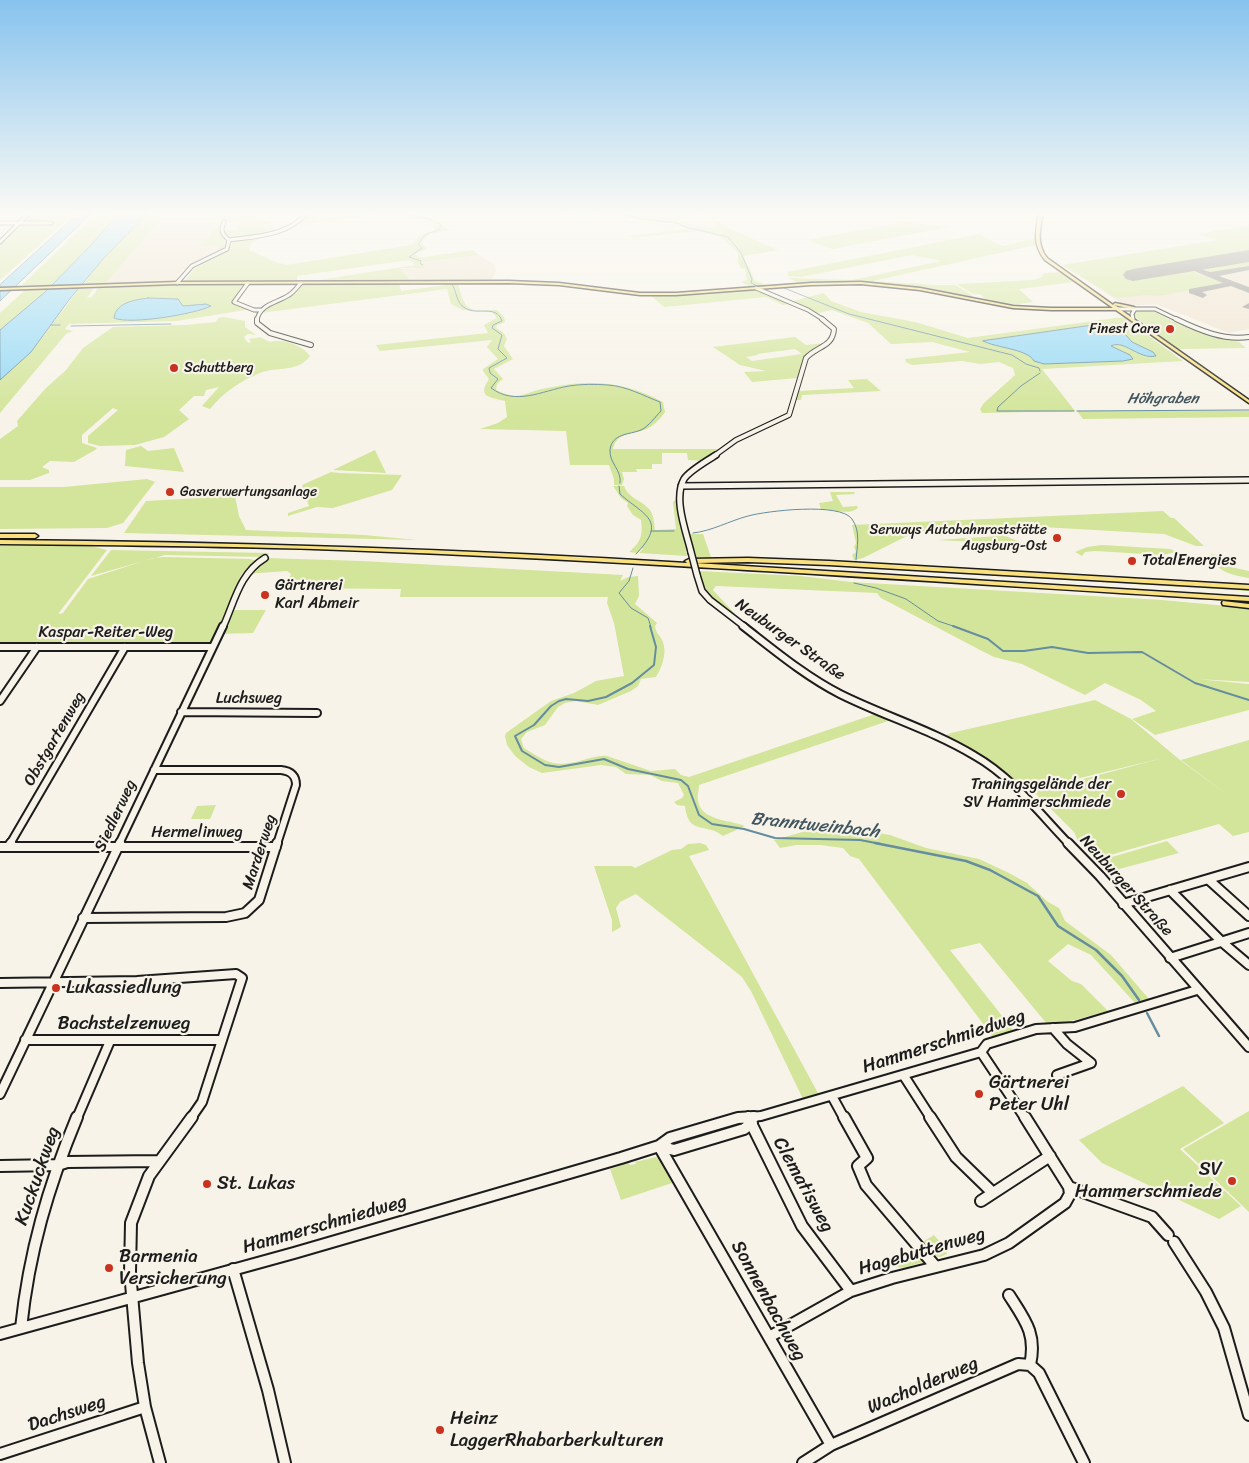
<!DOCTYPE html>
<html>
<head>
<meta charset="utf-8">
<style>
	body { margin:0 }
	canvas { display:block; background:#f7f3e8 }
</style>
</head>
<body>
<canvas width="1249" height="1463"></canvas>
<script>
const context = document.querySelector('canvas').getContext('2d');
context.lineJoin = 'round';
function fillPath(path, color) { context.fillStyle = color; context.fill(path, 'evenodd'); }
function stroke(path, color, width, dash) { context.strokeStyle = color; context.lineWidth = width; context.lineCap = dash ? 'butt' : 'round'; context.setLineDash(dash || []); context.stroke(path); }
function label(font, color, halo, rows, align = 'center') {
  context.font = font + ' Sriracha,sans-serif'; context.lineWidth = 4.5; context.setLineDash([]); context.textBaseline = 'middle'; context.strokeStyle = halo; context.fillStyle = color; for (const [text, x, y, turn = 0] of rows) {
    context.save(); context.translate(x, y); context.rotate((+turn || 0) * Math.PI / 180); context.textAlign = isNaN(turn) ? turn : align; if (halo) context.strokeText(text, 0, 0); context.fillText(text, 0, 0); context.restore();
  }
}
const built = new Path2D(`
	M201,213L222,219L202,246H221L216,252L183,270L174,281L104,285L166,214Z
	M1249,225V329L1229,333L1156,304L1126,306L1062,265L1217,240L1196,234Z
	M479,255L495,265L496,271L491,281L412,282L400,269L425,268L419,262Z`);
const green = new Path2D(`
	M32,212H65L57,220H35L31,222L53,223L20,253L66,212H76L0,280V243Z
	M98,212H120L91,245L49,287L22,285Z
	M149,212H255L257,219L267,221L273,228L278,230L252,242L249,250L276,262L286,265L411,245L421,235L434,230V224L428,220L406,215C424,213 436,220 450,230L431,234L421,242L427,249L415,254L419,258L472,250L479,255L420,262L425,268H400L412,282H307L415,265L409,260L297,276V282H184L194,269L233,245L223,230H237L240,222H220L221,219L201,213L166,214L104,285L82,286L103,259Z
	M309,212H334L337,214L336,212H364L370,215L299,225Z
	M556,212H712L680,217L678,222C692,229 702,228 717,226L716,222H720L726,227L778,250L744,256C746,265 752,271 754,280L769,286L753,288L741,282L747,280L745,269L741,268L738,263V253L721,237L699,231L632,238L629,236L688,229L675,223L638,219L613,213L571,216Z
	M905,222L950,227L832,249L807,240Z
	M217,226H220L221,233L228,244L224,248L216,252L220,246H201Z
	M1249,226V253L1129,274L1138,277L1186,269L1227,284L1158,296L1148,295L1116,298L1063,265L1218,240L1198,234Z
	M979,234L1003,246L1032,239H1035V245L873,281L934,285H955L972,295L971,299C923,290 878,282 829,283C815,283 801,286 789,278L852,280L941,261C932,258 922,258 912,255L801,277L788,276V272Z
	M1249,258V267L1215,273L1198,267Z
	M1063,272L1074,282L1019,289L1033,302L1012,305L973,299L974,298L986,300L980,294H973L957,284L1034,280L1042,277L1044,273Z
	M448,283L458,284C466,312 467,311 497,310L504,317L505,322L497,325L496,328L503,332L507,339L504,346L513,359L494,369L503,379L497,384L496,390C520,402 524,392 547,388C589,379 625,381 663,402L665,412C660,420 649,430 640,431C628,433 616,435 613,449H722L706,461L688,460L687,453H662V464H652V469H636L637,472H622L624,479L622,485H614V479L609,465H570L566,431L480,429L498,423L507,417L505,401C489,397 477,397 489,379L483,371V369L498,359L487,347L492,340L380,351L376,345L488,333L484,325L497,318L492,312L463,310L451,304L447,289L260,313L265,308L290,296L303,285L399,284L401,291L447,285Z
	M247,284L233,301L251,309L177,321L69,324L65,329L73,331L66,334L0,413V380L31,352L79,289H93L87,298L92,297L98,288L149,285ZM148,298L178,299L182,306H210L188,314L193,309L181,307L168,313L172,316L125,320L114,318C116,303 135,302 148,298Z
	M47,289L45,292L0,330V313L25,290Z
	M757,290L791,304L783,305L766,297L664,307L650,295H701Z
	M824,293L831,301L861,312L915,322L968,338L1123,317L1183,361L1042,369L1075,411L982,413L980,409L984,403L1015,375L1013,368L999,362L980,364L962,361L912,365L906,362L905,359L970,352L932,342L891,344L868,323L832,310L814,314L789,302ZM1100,324C1120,324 1117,330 1130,341C1139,348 1146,348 1153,357C1139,357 1123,340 1111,346L1123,351L1132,359L1123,361L1053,364L1039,363L1026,353L983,341Z
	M1134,311H1153L1176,323L1212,337L1239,342L1246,348L1178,349L1138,319L1134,315Z
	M224,317L245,321V327L256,335L248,334L244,337L248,343L251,342L249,339L260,337L270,342C283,338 302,345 310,356C298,373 277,366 260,373C240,381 224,392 210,409L202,406L219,387L206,390L204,396H194L179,410L189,419L164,437L135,445L100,446L88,443V436L118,410L113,408L82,435V443L97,448L95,450L74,462L50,461L42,467L49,470V473L30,480H0V439L18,426L17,421L45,389L66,370L83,348L113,327L185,325L216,322L218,318Z
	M795,337L806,345L828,343L806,355L797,378L752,382L744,372L766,371L740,365L713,347ZM795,349L802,354L752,361L746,357L758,355L757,354Z
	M867,379L881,391L802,395L801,400H796L798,391L854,388L848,380Z
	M1077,411H1249V417L1083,419Z
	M141,446L148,451L174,448L184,472L125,466L126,450Z
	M375,450L386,473L333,470L373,451Z
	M331,472L339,473L402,475L392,490L333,508L317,507L288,516V513L309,506L302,485Z
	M147,479L155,482L123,523L107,528L0,529V487H64Z
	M613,486H624C629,499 642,500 650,510C654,516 654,523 655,530L676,529L673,502L678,497L687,556L639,553L643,549L642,548L637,553L629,552C641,542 643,535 641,520L633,515L627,506L628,503L621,498Z
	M830,492H855L854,494L836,495L843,507L857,506L858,508C849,516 833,509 821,509L819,503L833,501Z
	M235,496L239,516L246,530L364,535L417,540L124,533L146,501Z
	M1163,511L1171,518H1174L1204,546H1196L1164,534L1042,527L1033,530L994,528L915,532L863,558L854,560L852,555L856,552L854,547L856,543L852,525Z
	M690,534H703L711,557H696Z
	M994,534L1003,535L1020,542L1016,544L937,540L999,536Z
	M1102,545L1170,549L1177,552L1162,555L1095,551L1085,552L1082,556L1075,552L1087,547Z
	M0,546H91L107,550L58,614L63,613L88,579L153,558L164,557L250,559L257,561L245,570L240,577L223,621L210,643L203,645L0,646Z
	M111,550L269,553L266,557L165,555L91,576Z
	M1211,554L1217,555L1216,557L1226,566L1249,571V578C1232,575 1215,572 1211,554Z
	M265,558L362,561L623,575L620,581L628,577L638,576L639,596L635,604L657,623L655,626C656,634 660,635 662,640C668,652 662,667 656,677L641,679L638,686L631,691L598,705L576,701L565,703L558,707L545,725L527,732L521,739L524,748C548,763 555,768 583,760C591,758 599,755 607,756L651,771L675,769L681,775L689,777L881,712L897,718L699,785C699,790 697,795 698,800C700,821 731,820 745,826L723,836C706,822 688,836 685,806L677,805L674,802L682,798L684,795L678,783L662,781L650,775L626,774L616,767L601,765L542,773L529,767L515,756L507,745L505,736L506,733L551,701L574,693L596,681L624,676L614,623L607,603L608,597H400L401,589L285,588L291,574L287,571L245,574Z
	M698,571L800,576L851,582L1162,600L1249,608V682L1197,679L1249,684V710L1155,735L1132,719L1156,711L1141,700L1105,683L1085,695L1022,664L994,657L982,651L881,598L877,593L716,586L713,590L735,614V619L707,595Z
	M982,575L1249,589V591Z
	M232,610H266L253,633L219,634Z
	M1095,700L1131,719L1180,760L1233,799L1181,760L1249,740V832L1233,836L1219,824L1096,859L1078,841L1074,832L1034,792L1163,758L1022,792L1002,773L943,737L951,733Z
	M216,805L210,819H191L197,806Z
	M817,828L857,829L890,835L926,848L979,859L1009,873L1027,883L1048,902L1059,908L1065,921L1111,955L1149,999L1135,1003L1091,955L1068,944L1048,961L1072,981L1081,984L1108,1011L1075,1020L1047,1024L980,943L950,950L1014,1031L993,1037L859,859L850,856L843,848L820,845H796L780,848L774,840Z
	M1167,841L1179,853L1108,872L1098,861Z
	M700,843L706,845L709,850L689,856L818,1093L803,1099L751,991L742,977L722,961L636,894L620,902L616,908L621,927L612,932V920L594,866H632L635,868L672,850L681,849L688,844Z
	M1183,1086L1224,1123L1180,1149L1241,1206L1219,1219L1102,1163L1079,1140Z
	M1249,1111V1212L1183,1149Z
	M660,1156L672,1176V1183L621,1200L610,1169L629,1163L630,1165L636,1164L635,1162Z
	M934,1235L946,1249L947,1254L940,1257L932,1256L921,1243Z
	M913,1247L924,1262C911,1265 898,1273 889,1262Z`);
const water = new Path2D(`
	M80,212H93L0,301V285Z
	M120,212H149L103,259L69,300L31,352L0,380V330L45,292L91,245Z
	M148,298L178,299L183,306L206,304L211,306C195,314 130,325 114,318C116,302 135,300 148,298Z
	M1100,324L1119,327L1132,342L1153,352L1156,356C1139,360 1124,339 1111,346L1130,355L1133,359L1123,361L1044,364L1034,361C1028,349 996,348 983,341Z`);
const streamFar2 = new Path2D(`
	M616,212L641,219L677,223L685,227L728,237L741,253L752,279L751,283L758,286H772
	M412,215L433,220L441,225L439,230L426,234L418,244L422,248L409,257L421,261L420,263L423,265
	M452,284C457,292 456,303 465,308C478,316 496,304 502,321L493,325L492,328L502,335L498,349L507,358L489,368L490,373L498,379L491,388C516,406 541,391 569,386C581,384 596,384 608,385C626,386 644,396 660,402L661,411C655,417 649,426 641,430C629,435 612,433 610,450C609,463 622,470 620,483
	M784,288L849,314L1012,355L1026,364L1039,368L1040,371
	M51,325H60
	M71,326L171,324
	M1040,373L1021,386L998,407L997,411H1074
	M1077,411L1249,410
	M619,486L620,494C643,515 669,520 636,554
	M651,531H674
	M693,533C712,531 729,521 748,516C766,511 840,502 852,519C861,532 857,546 856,560
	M633,568L629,581L619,593L631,608L648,618L651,627
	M854,583L876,588L906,599L938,621L956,627`);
const streamFar1 = new Path2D(`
	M650,626L656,647L654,665L632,683L606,697L588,701L566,699L559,701L551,706L534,725L515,736L522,751L545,765L559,767L604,759L628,769L681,780L688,786L699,815L712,824L744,829L775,838L860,840L881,844
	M953,626L988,639L1003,651H1024L1052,647L1088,653L1142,652L1195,683L1249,700`);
const stream = new Path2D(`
	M875,843L966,861L990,870L1038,896L1058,926L1096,950L1122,976L1139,1000
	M1147,1013L1159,1036`);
const taxiway = new Path2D(`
	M1217,259H1220V263L1198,268L1210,272L1249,266V270L1219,276L1249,287V293L1231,286L1202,292L1207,295L1203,298L1189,293V289L1223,283L1185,267Z
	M1249,303V309L1242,307Z`);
const runway = new Path2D(`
	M1249,250V262L1133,281L1126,279L1123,275L1126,271L1133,269Z`);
const minorFar5 = new Path2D(`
	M0,223H51
	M229,240C259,236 287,236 308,212
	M0,242L30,212
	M177,283L192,266L227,249L229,240C222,234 220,231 224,222
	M248,283L234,302L254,310H261
	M756,288L808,310L824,320
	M1119,309H1155L1178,320
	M1133,319L1132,314L1135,309
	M257,320C260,304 277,303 289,295C294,292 297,287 301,283`);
const minorFar4 = new Path2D(`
	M257,319V323L270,333L311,345
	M1176,319C1199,330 1224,341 1249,337
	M714,456L736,440L789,415L806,358C817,346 833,347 834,329L822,319`);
const minorFar3 = new Path2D(`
	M681,486L1249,480
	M691,552C686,531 673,499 684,479C689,471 708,460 716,455
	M697,575L702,591L710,600L745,627
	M223,627C235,601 239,574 265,558`);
const minorFar2 = new Path2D(`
	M743,626C774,650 805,676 840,694C884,716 932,730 975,756C1012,777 1040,814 1069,844
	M0,647H212
	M0,701L37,647
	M181,712L317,713
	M154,770H281C290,771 296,775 296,785L277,844
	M10,844L125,647
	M119,844L223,626`);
const minorFar1 = new Path2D(`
	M1068,843L1100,876L1249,1047
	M9,846L11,843
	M0,847H276
	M1209,880L1249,916
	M1170,890L1222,942L1249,965
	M1123,904L1249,867
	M83,918L226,917L245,913L259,900L277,843
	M1170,958L1249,933
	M0,983L137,981L236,974L242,978L202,1102L191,1118
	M1053,1028L1067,1044L1091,1063L1057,1075
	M25,1040H222
	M981,1052L1025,1118
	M904,1076L931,1118
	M0,1094L120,843
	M832,1096L844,1118
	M77,1118L110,1041
	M740,1118L761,1116L981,1052L987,1044L1036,1029L1075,1027L1197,990`);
const minor = new Path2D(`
	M748,1117L802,1226L851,1291
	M844,1117L867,1158L858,1166L866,1185L935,1266
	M930,1117L956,1157L993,1193
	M659,1146L831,1445L803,1463
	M659,1146L674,1150L744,1129L752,1123
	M0,1166L58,1165L67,1162L158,1161
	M1069,1187L1152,1217L1168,1235
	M981,1201L1050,1156
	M1174,1242L1206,1292L1224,1328L1249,1415
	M233,1269L268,1390L285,1463
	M1009,1295C1025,1320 1037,1334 1030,1365
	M21,1328C29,1252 48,1187 77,1117
	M0,1334L294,1253L621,1158L659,1146L670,1138L738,1118L754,1117
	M769,1337L851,1291L892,1278L984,1255L1009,1243L1065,1203L1070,1194L1069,1187L1025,1117
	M831,1445L1018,1364L1030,1365L1039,1373L1084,1463
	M0,1454L145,1407
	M160,1463L145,1407L138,1363L130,1272L131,1223L149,1176L192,1117`);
const major = new Path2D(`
	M1039,212H1043C1040,229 1036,244 1047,258L1113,305L1115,303L1134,307L1135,308L1133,309L1114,305L1120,308L1121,310L1249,400V403L1116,310H1051L1013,308L920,290L861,284L811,285L676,295H640L559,285L509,283L177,284L0,290V288L177,282L509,281L559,283L640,293H676L811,283L861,282L920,288L1013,306L1051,308H1113L1045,260C1032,244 1036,231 1039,212Z`);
const highway = new Path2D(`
	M0,534H35L38,536L35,538H0Z
	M0,540C229,542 458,549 687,563L685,561L689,559L748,558L829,561L1249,585V589L829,565L748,562L695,563L1249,597V601C937,582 626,560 314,549C209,546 105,545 0,544Z
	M1223,601L1249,604V608L1223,605L1222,603Z`);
const minorBridge = new Path2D(`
	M691,552L697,575`);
const markers = [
	[1170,329,5,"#c8321e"],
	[174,368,5,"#c8321e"],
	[170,492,5,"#c8321e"],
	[1057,538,5,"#c8321e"],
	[1132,561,5,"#c8321e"],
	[265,595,5,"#c8321e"],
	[1121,794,5,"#c8321e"],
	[56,988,5,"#c8321e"],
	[979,1094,5,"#c8321e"],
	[1232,1181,5,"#c8321e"],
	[207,1184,5,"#c8321e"],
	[109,1268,5,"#c8321e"],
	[440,1430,5,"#c8321e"]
];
const farPoinames = [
	["Finest Care",1160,329],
	["Schuttberg",184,368,"left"],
	["Gasverwertungsanlage",180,492,"left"],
	["Serways Autobahnraststätte",1047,530],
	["Augsburg-Ost",1047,546]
];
const farWaternames = [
	["Höhgraben",1163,399]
];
const poiNames = [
	["TotalEnergies",1142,561],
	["Gärtnerei",275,586],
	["Karl Abmeir",275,604],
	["Traningsgelände der",1111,785,"right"],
	["SV Hammerschmiede",1111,803,"right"]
];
const streetNames = [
	["Kaspar-Reiter-Weg",106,633],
	["Neuburger Straße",790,640,35],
	["Luchsweg",249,699],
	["Obstgartenweg",55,739,-60],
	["Siedlerweg",116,816,-65],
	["Hermelinweg",197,833],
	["Marderweg",260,852,-72],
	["Neuburger Straße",1126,886,48]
];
const waterNames = [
	["Branntweinbach",815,826,6]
];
const nearPoinames = [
	["Lukassiedlung",66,988],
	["Gärtnerei",989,1083],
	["Peter Uhl",989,1105],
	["SV",1222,1170,"right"],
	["Hammerschmiede",1222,1192,"right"],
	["St. Lukas",217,1184],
	["Barmenia",119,1257],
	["Versicherung",119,1279],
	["Heinz",450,1419],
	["LaggerRhabarberkulturen",450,1441]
];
const nearStreetnames = [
	["Bachstelzenweg",124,1024],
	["Hammerschmiedweg",944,1042,-18],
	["Kuckuckweg",38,1176,-71],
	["Clematisweg",803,1185,61],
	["Hammerschmiedweg",325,1225,-16],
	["Hagebuttenweg",922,1252,-16],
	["Sonnenbachweg",768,1301,61],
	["Wacholderweg",923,1386,-23],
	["Dachsweg",67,1414,-18]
];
fillPath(built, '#f0e2cd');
fillPath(green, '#d3e59a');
fillPath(water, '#95d9f7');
stroke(water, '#658d9f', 1);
stroke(streamFar2, '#658d9f', 1);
stroke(streamFar1, '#658d9f', 2);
stroke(stream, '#658d9f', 2.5);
fillPath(taxiway, '#8a8882');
fillPath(runway, '#8a8882');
stroke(minorFar5, '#1c1c1c', 5);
stroke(minorFar4, '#1c1c1c', 6);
stroke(minorFar3, '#1c1c1c', 8);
stroke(minorFar2, '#1c1c1c', 10);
stroke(minorFar1, '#1c1c1c', 12);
stroke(minor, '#1c1c1c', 14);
stroke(major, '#1c1c1c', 3);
stroke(highway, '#1c1c1c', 3);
stroke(minorFar5, '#f7f3e8', 3);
stroke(minorFar4, '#f7f3e8', 4);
stroke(minorFar3, '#f7f3e8', 5);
stroke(minorFar2, '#f7f3e8', 6);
stroke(minorFar1, '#f7f3e8', 8);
stroke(minor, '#f7f3e8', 10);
fillPath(major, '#fae180');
fillPath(highway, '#fae180');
stroke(minorBridge, '#1c1c1c', 8, []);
stroke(minorBridge, '#f7f3e8', 5);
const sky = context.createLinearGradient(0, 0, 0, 417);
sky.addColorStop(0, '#87c3ee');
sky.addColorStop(0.51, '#fbfaf5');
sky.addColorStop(1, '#fbfaf500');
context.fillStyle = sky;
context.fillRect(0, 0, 1249, 417);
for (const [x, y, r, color] of markers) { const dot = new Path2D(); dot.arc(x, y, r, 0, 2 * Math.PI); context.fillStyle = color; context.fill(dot); stroke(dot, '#f7f3e8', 2); }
label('14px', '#1c1c1c', '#f7f3e8', farPoinames, 'right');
label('italic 15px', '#40555e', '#f7f3e8', farWaternames);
label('16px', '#1c1c1c', '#f7f3e8', poiNames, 'left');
label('16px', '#1c1c1c', '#f7f3e8', streetNames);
label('italic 18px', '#40555e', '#f7f3e8', waterNames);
label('19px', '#1c1c1c', '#f7f3e8', nearPoinames, 'left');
label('19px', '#1c1c1c', '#f7f3e8', nearStreetnames);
</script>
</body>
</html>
